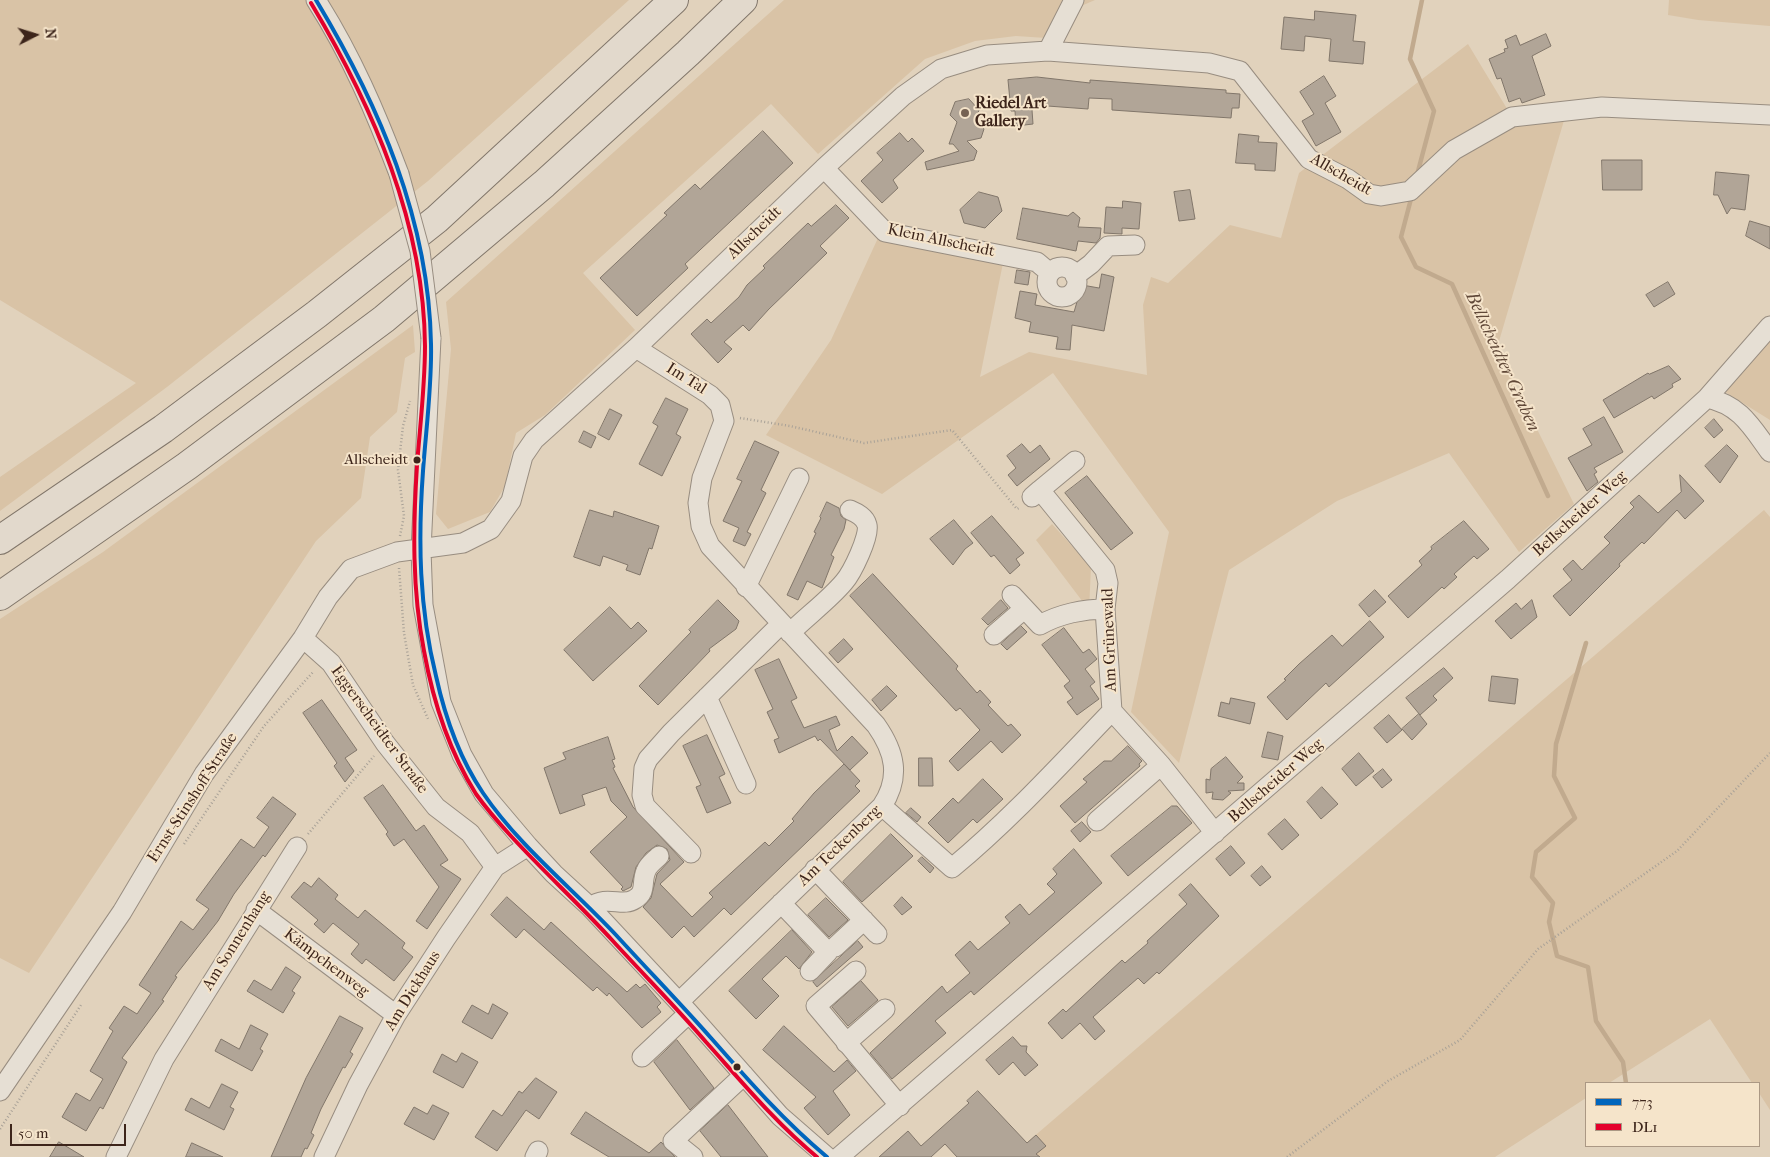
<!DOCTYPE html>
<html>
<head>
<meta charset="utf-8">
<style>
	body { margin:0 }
	#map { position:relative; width:1770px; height:1157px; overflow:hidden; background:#e1d2bc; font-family:"IM FELL French Canon",serif }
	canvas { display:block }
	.legend { position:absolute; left:1585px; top:1082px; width:175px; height:65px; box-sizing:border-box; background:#f5e4ca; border:1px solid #ab9884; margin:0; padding:6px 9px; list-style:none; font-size:15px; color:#3d251b }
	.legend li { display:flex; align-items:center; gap:10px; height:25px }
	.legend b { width:25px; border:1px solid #ab9884 }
	.north { position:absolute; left:10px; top:10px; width:50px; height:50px; -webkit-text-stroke:4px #f5e4ca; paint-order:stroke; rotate:85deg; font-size:14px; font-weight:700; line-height:20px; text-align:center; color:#3d251b }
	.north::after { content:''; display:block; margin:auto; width:18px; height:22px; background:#3d251b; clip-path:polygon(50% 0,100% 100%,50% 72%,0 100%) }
	.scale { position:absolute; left:10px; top:1124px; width:116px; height:22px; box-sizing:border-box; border:2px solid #3d251b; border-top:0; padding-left:6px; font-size:15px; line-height:18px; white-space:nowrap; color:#3d251b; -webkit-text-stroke:4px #f5e4ca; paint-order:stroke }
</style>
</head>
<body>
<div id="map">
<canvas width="1770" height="1157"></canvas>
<ul class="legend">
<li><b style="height:6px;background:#0065bd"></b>773</li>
<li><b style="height:6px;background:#e4002b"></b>DL1</li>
</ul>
<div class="north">N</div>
<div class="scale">50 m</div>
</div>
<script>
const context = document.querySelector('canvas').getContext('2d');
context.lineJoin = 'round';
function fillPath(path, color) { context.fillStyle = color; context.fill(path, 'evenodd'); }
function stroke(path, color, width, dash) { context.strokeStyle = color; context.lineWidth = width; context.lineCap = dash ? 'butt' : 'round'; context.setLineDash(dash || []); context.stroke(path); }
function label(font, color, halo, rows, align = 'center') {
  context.font = font + ' "IM FELL French Canon",serif'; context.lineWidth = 4; context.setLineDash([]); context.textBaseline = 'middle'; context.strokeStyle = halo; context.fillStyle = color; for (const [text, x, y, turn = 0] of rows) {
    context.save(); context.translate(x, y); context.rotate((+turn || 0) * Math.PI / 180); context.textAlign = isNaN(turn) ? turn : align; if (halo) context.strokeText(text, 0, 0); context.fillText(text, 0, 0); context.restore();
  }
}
const green = new Path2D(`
	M0,0H629L428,181L167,387L0,511V477L136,383L0,300Z
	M784,0H1095L1081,6L1046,38L1016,36L975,41L925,59L818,154L771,104L583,273L635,330L545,415L516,433L505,486L490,512L448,529L436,514L451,349L446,302Z
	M1669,0H1770V26L1698,20L1668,15Z
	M1468,44L1509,112L1565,117L1497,348L1574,504L1519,552L1449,453L1337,501L1229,570L1179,763L1131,712L1169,532L1053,373L882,494L766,435L831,340L878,238L1003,263L980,377L1029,352L1147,375L1143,305L1151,277L1168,283L1230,225L1281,238L1299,173Z
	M413,325L415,352L405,358L397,412L370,437L361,498L316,541L29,973L0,958V619L103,552Z
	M1770,335V420L1722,390Z
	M1764,510L1770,517V1110L1759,1093V1083H1752L1710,1019L1609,1083H1586V1098L1495,1157H1010Z
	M1052,524L1091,567L1089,610L1036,540Z`);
const stream = new Path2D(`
	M1417,175L1434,111L1410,59L1422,0
	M1412,195L1401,237L1416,267L1452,284L1548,496
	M1586,643L1556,744L1554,776L1575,818L1536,852L1532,877L1553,903L1549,922L1557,956L1588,967L1596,1021L1623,1062L1626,1083`);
const building = new Path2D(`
	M1315,11L1356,15L1353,41L1365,42L1363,64L1329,61L1331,39L1305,36L1304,51L1281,49L1284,17L1314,20Z
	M1546,34L1551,46L1532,56L1545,95L1522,103L1520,98L1509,102L1501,78L1497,79L1489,59L1505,52L1504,49L1508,48L1505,40L1516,35L1520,45Z
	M1324,76L1336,96L1325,103L1341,132L1316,146L1302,121L1314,114L1300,92Z
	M1037,77L1090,83V80L1226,90V93L1240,94L1239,108H1232L1231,118L1170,114L1112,110V99L1089,98L1088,109L1034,105V109L1032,110L1033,124L1016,126L1015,111H1011L1008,80Z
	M969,99L979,110L976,119L984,129L981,138L967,141L977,151L974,160L927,170L925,162L959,151L953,144H949L957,122L950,115L955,102Z
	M763,131L793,163L685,264L688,268L637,316L600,278L667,215L664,213L695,184L700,189Z
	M900,133L908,142L912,138L924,151L893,180L898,188L882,203L861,181L883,160L877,153Z
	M1239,134L1259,136L1258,142L1277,143L1275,171L1255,170V164L1236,163Z
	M1602,160H1642V190H1603Z
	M1716,172L1749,175L1745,210L1731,208L1727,214L1718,195H1714Z
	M1190,190L1195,219L1179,221L1174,192Z
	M979,192L998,197L1002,211L985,228L964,223L960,210Z
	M1123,201L1141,203L1139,229L1122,228V234L1104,233L1106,207L1122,208Z
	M836,205L849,218L820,246L827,253L769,309L749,331L743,325L724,342L732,349L718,363L691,334L707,319L711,323L739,297L747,285L765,268L763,266L808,223L811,226Z
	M1023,208L1068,216L1073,212L1080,218L1078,227L1101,228L1100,238L1096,243L1078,241L1076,251L1017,239Z
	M1750,221L1770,227V249L1746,236Z
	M1017,270L1030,272L1028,285L1015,283Z
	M1102,274L1114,277L1104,331L1072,325L1070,350L1056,349L1058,337L1029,332L1031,322L1015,318L1020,291L1037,294L1035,305L1074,312L1082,285L1099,288Z
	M1668,282L1675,294L1654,307L1646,295Z
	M1669,366L1681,379L1672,384L1673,387L1654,399L1652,396L1614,418L1603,400L1648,373L1649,374Z
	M666,398L688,409L676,434L681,437L662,476L639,464L658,426L653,423Z
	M610,409L622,415L609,440L598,434Z
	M1604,417L1623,452L1594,468L1597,472L1594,474L1598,482L1587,491L1568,458L1592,445L1583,429Z
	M1714,419L1723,430L1714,438L1705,428Z
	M584,431L596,437L591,448L579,442Z
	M755,441L779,452L761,490L766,493L747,532L751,534L745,546L733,541L739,528L723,521L742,481L737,479Z
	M1022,444L1030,453L1040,445L1050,459L1017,486L1008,475L1016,468L1007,456Z
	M1727,445L1738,456L1720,483L1705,466Z
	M1680,475L1704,501L1685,519L1677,510L1644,544L1642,542L1619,564L1620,566L1570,616L1553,596L1572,580L1563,569L1573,560L1582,570L1610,543L1604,537L1634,507L1630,503L1639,495L1658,513L1681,492Z
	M1087,476L1133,533L1111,550L1065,493Z
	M827,502L839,508L841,516L846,520L844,529L831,555L834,557L822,588L807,581L798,600L787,595L816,533L814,532L821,518L820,517Z
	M590,510L613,517L614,511L659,526L652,549L649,548L640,575L626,570L628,565L603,556L600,566L574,557Z
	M992,516L1024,553L1016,559L1020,565L1010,574L994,555L991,557L971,533Z
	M954,520L973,543L965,549L953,565L930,539Z
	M1464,521L1489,549L1477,559L1474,556L1454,574L1457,577L1444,589L1442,587L1408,618L1388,596L1422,565L1419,561L1432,549L1431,547Z
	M873,574L958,666L956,669L977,693L980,690L991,702L988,705L1008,726L1011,724L1021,735L1002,753L991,741L958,771L949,761L980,730L960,708L956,711L850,596Z
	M1375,590L1386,602L1369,617L1359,605Z
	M718,600L739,621L736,629L709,649L710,651L658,705L639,686L691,632L689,630Z
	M1001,600L1008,608L988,625L982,619Z
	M1532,600L1537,617L1511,639L1495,621L1516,603L1521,609Z
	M610,607L631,629L638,622L647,631L593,681L564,650Z
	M1370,621L1384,637L1329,687L1326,683L1287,720L1267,697L1286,680L1284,679L1299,664L1332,635L1342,646Z
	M1021,626L1027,632L1007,650L1001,644Z
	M1064,628L1083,653L1089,649L1097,659L1085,669L1095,682L1090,686L1099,699L1077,715L1067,702L1073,698L1064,686L1070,681L1042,645Z
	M844,639L853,649L838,663L829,653Z
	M779,659L797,698L791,701L804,728L836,716L840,725L829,730L837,751L852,736L868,753L850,770L820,739L818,741L815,736L779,753L774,740L779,738L767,712L773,709L755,670Z
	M1444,668L1453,678L1433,696L1437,700L1420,715L1406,698Z
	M1492,676L1518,679L1515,704L1489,701Z
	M887,686L897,696L881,711L872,700Z
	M1231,698L1255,703L1250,724L1218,716L1221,702L1229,704Z
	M322,700L357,750L345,758L354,771L345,782L334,766L337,763L303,713Z
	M1419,714L1427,724L1412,740L1402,729Z
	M1389,715L1402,730L1387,743L1374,728Z
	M1268,732L1283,736L1278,760L1262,757Z
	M707,735L725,774L719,777L731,803L707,813L696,787L701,785L683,746Z
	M608,737L615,759L612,760L615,767L613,768L633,807L684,862L660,884L692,917L713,897L709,893L765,842L769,846L794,821L792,819L814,793L844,764L860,781L855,786L860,791L731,915L724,908L694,937L684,926L672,938L643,907L651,898L657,874L670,860L667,849L657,845L646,853L636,867L631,887L623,891L621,889L623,887L590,852L627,817L611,801L606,787L582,795L585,805L560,814L544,768L566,759L563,753Z
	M1128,746L1142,761L1139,764L1140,766L1075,823L1060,806L1087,782L1083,779L1089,774L1104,761H1111Z
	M1359,753L1374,771L1356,786L1342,769Z
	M1226,757L1243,777L1237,783H1244V790L1228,791L1231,793L1223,800L1212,799L1213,792L1206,793V779L1210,780L1211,769Z
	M919,758H932L933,786H919Z
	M1383,769L1392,780L1382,788L1373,777Z
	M983,779L1003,799L977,823L973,819L948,843L928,823L953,798L958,803Z
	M383,785L416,831L424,825L448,860L440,865L461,879L427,929L416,921L439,887L404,839L394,846L386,834L388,832L364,798Z
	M1322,787L1338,804L1321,819L1307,802Z
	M273,797L296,814L265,857L263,855L234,894L218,921L175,976L177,977L162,1000L164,1001L122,1058L127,1062L103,1109L100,1107L86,1131L62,1117L76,1093L90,1101L103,1079L90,1071L113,1031L109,1028L124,1006L137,1014L151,993L139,985L181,921L193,930L209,909L196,900L241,839L254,848L269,827L257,818Z
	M1172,806H1177L1192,823L1128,876L1111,856Z
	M911,808L921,817L917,822L906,813Z
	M1285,819L1299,835L1282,850L1268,834Z
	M1082,822L1091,832L1080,842L1071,831Z
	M891,834L913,856L862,902L843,882Z
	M1231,846L1245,863L1230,876L1216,859Z
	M1074,849L1102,883L974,995L971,991L935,1021L946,1033L892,1079L870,1053L942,986L947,993L970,973L955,955L970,941L978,950L1010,923L1005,917L1020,904L1029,915L1055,892L1047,884L1057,874L1053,869Z
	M922,857L934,868L930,873L918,861Z
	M1262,866L1271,877L1260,886L1251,876Z
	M319,878L338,895L335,899L358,918L365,910L405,943L402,948L413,957L394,981L366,959L362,964L351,954L359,944L333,923L324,933L314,924L318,920L291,897L304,882L311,887Z
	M1191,884L1219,916L1159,974L1157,972L1144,984L1138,978L1093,1017L1105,1031L1095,1040L1080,1023L1062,1039L1048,1023L1063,1009L1066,1012L1122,960L1125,963L1148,943L1147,941L1187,904L1179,895Z
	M507,897L544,930L551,922L627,992L636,984L640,988L645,984L661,1003L657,1007L661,1012L642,1028L609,993L607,996L597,987L593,991L524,929L516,938L491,915Z
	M902,897L912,907L902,915L894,906Z
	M826,898L848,920L829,937L808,915Z
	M792,930L812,952L799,969L786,956L762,979L779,996L756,1019L729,991Z
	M858,941L863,947L817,987L813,982Z
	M286,967L301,977L292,991L295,993L283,1013L247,991L254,980L271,990Z
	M861,981L878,1000L848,1026L832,1007Z
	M493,1004L508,1013L492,1039L462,1022L472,1005L488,1014Z
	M340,1016L363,1028L350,1052L353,1054L345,1068L343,1067L321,1109L311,1133L314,1135L307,1149L305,1148L301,1157H271L306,1078Z
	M251,1025L268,1034L260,1049L263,1051L252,1071L215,1051L221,1039L239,1049Z
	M784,1026L834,1072L847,1060L856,1071L833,1091L850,1115L828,1135L804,1108L816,1097L763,1050Z
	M1013,1037L1021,1046H1027L1026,1052L1038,1065L1025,1076L1013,1062L999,1075L986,1060Z
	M677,1040L714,1088L690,1110L654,1062Z
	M462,1053L478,1062L463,1088L433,1072L442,1054L456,1062Z
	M536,1078L557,1092L539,1119L526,1110L497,1151L475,1137L493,1110L502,1116L519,1091L522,1093Z
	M222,1084L238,1092L230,1107L234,1109L224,1130L185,1110L191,1098L209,1108Z
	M978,1091L1027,1143L1036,1135L1046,1146L1036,1154L1040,1157H957L945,1144L931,1157H879L908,1131L921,1146L969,1103L967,1101Z
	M433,1105L449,1113L434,1140L404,1124L414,1107L427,1114Z
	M728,1105L768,1157H721L700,1131Z
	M586,1112L649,1153L661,1142L675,1157H609L571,1134Z
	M59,1142L84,1157H50Z
	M192,1143L223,1157H186Z`);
const path = new Path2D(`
	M740,418L790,426L864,443L952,430L1017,509L1019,508
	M400,536L404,516L398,470L403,426L410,401
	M399,568L404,633L413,685L429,721
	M308,834L374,756
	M184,844L264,726L314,671
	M0,1129L81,1005
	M1287,1157L1388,1081L1460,1040L1538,949L1677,851L1770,753`);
const minor = new Path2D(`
	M316,0C351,55 376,113 399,174
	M1048,51L1074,0
	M824,168L885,232L1037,262L1050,273
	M1047 282a15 15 0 1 1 30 0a15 15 0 1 1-30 0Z
	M1075,276L1091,264L1108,246L1135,245
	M431,338L421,550L423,605L441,702L462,755L484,794L528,846L554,874L590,907L689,1013L780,1116L827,1157
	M636,348L710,395L720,405L724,421L702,478L698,503L701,526L710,546L876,725C895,752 901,777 882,806L679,1002
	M1707,398C1740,405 1751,426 1770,452
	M1040,490L1075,461
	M1032,497L1040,490L1105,570L1108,583L1105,609L1112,711L1161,765L1215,833
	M746,587L799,478
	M1012,595L1040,625C1059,614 1084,609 1105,609
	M790,633C807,616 829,600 844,582C852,573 870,536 867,525C865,517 857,513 850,510
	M994,635L1024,609
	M303,638L331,663L385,743L436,807L470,833L495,867
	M707,697L746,784
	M882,806L952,868C1010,820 1060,765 1112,711
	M1097,821L1161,765
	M691,853L645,806L642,795L644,768L648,759L671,733L781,624
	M815,869L877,934
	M781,903L828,952L810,971
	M590,907C608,894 622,908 635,899C647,892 641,882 646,871C648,865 654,861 659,856
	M256,910L396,1015
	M835,947L864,920
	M856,971L816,1006L900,1106
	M846,1043L885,1009
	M642,1057L689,1013
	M0,1091L122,912L204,774L303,638L328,597L351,569L397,552L463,543L491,529L511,501L523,456L534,440L636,348L824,168L903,96L941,69L987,55L1048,51L1209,63L1240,71L1309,159L1348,179L1369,194L1381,196L1410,191L1454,150L1512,117L1602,107L1770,115
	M116,1157L164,1059L297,847
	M324,1157L358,1085L396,1015L446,938L495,867L528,846
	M535,1157L538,1151
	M693,1157L673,1141L744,1075
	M839,1157L1508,579L1707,398L1770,326`);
const highway = new Path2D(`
	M0,540L163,429L317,314L437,219L674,0
	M0,596L187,466L384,319L544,184L688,53L743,0`);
const minorBridge = new Path2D(`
	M399,174L420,251L431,338`);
const bus1 = new Path2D(`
	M316,0C379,105 429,220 431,344C432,386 426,429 423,471C418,540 419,608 436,676C445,717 460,759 483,793C519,846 572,888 616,935C647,969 680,1003 711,1038C748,1080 784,1121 827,1157`);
const bus2 = new Path2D(`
	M311,3C373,107 424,223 425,346C425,386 420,426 417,465C413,528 412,589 424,651C433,701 449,751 476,794C486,808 498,822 510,835C543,871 579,904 612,940C643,974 676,1007 706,1042C742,1082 776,1123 817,1157`);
const markers = [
	[965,113,5,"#766253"],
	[417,460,4.5,"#3d251b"],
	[737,1067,4.5,"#3d251b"]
];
const busNames = [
	["Allscheidt",408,460]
];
const poiNames = [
	["Riedel Art",975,104],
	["Gallery",975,122]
];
const streetNames = [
	["Allscheidt",1341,175,30],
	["Allscheidt",755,233,-44],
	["Klein Allscheidt",941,241,12],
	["Im Tal",686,379,32],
	["Bellscheider Weg",1580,514,-42],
	["Am Grünewald",1110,640,-92],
	["Eggerscheidter Straße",379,730,54],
	["Bellscheider Weg",1276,781,-41],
	["Ernst-Stinshoff-Straße",193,798,-57],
	["Am Teckenberg",840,846,-44],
	["Am Sonnenhang",237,941,-58],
	["Kämpchenweg",326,963,37],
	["Am Dickhaus",413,991,-58]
];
const waterNames = [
	["Bellscheidter Graben",1502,362,65]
];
fillPath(green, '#d9c3a6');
stroke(stream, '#c1aa8e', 4.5);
fillPath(building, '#b1a597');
stroke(building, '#81766a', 1);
stroke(minor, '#988d80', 21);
stroke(highway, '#81766a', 30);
stroke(path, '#a8a197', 2.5, [1, 2.5]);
stroke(minor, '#e6dfd4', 19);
stroke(highway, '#e2d9cc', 28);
stroke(minorBridge, '#988d80', 21, []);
stroke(minorBridge, '#e6dfd4', 19);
stroke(bus1, '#0065bd', 4);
stroke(bus2, '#e4002b', 4);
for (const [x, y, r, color] of markers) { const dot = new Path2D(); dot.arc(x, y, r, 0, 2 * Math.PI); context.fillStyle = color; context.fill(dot); stroke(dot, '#f5e4ca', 2); }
label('15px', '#3d251b', '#f5e4ca', busNames, 'right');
label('bold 16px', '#3d251b', '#f5e4ca', poiNames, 'left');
label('16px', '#3d251b', '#f5e4ca', streetNames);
label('italic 18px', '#604838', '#f5e4ca', waterNames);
</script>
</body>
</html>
